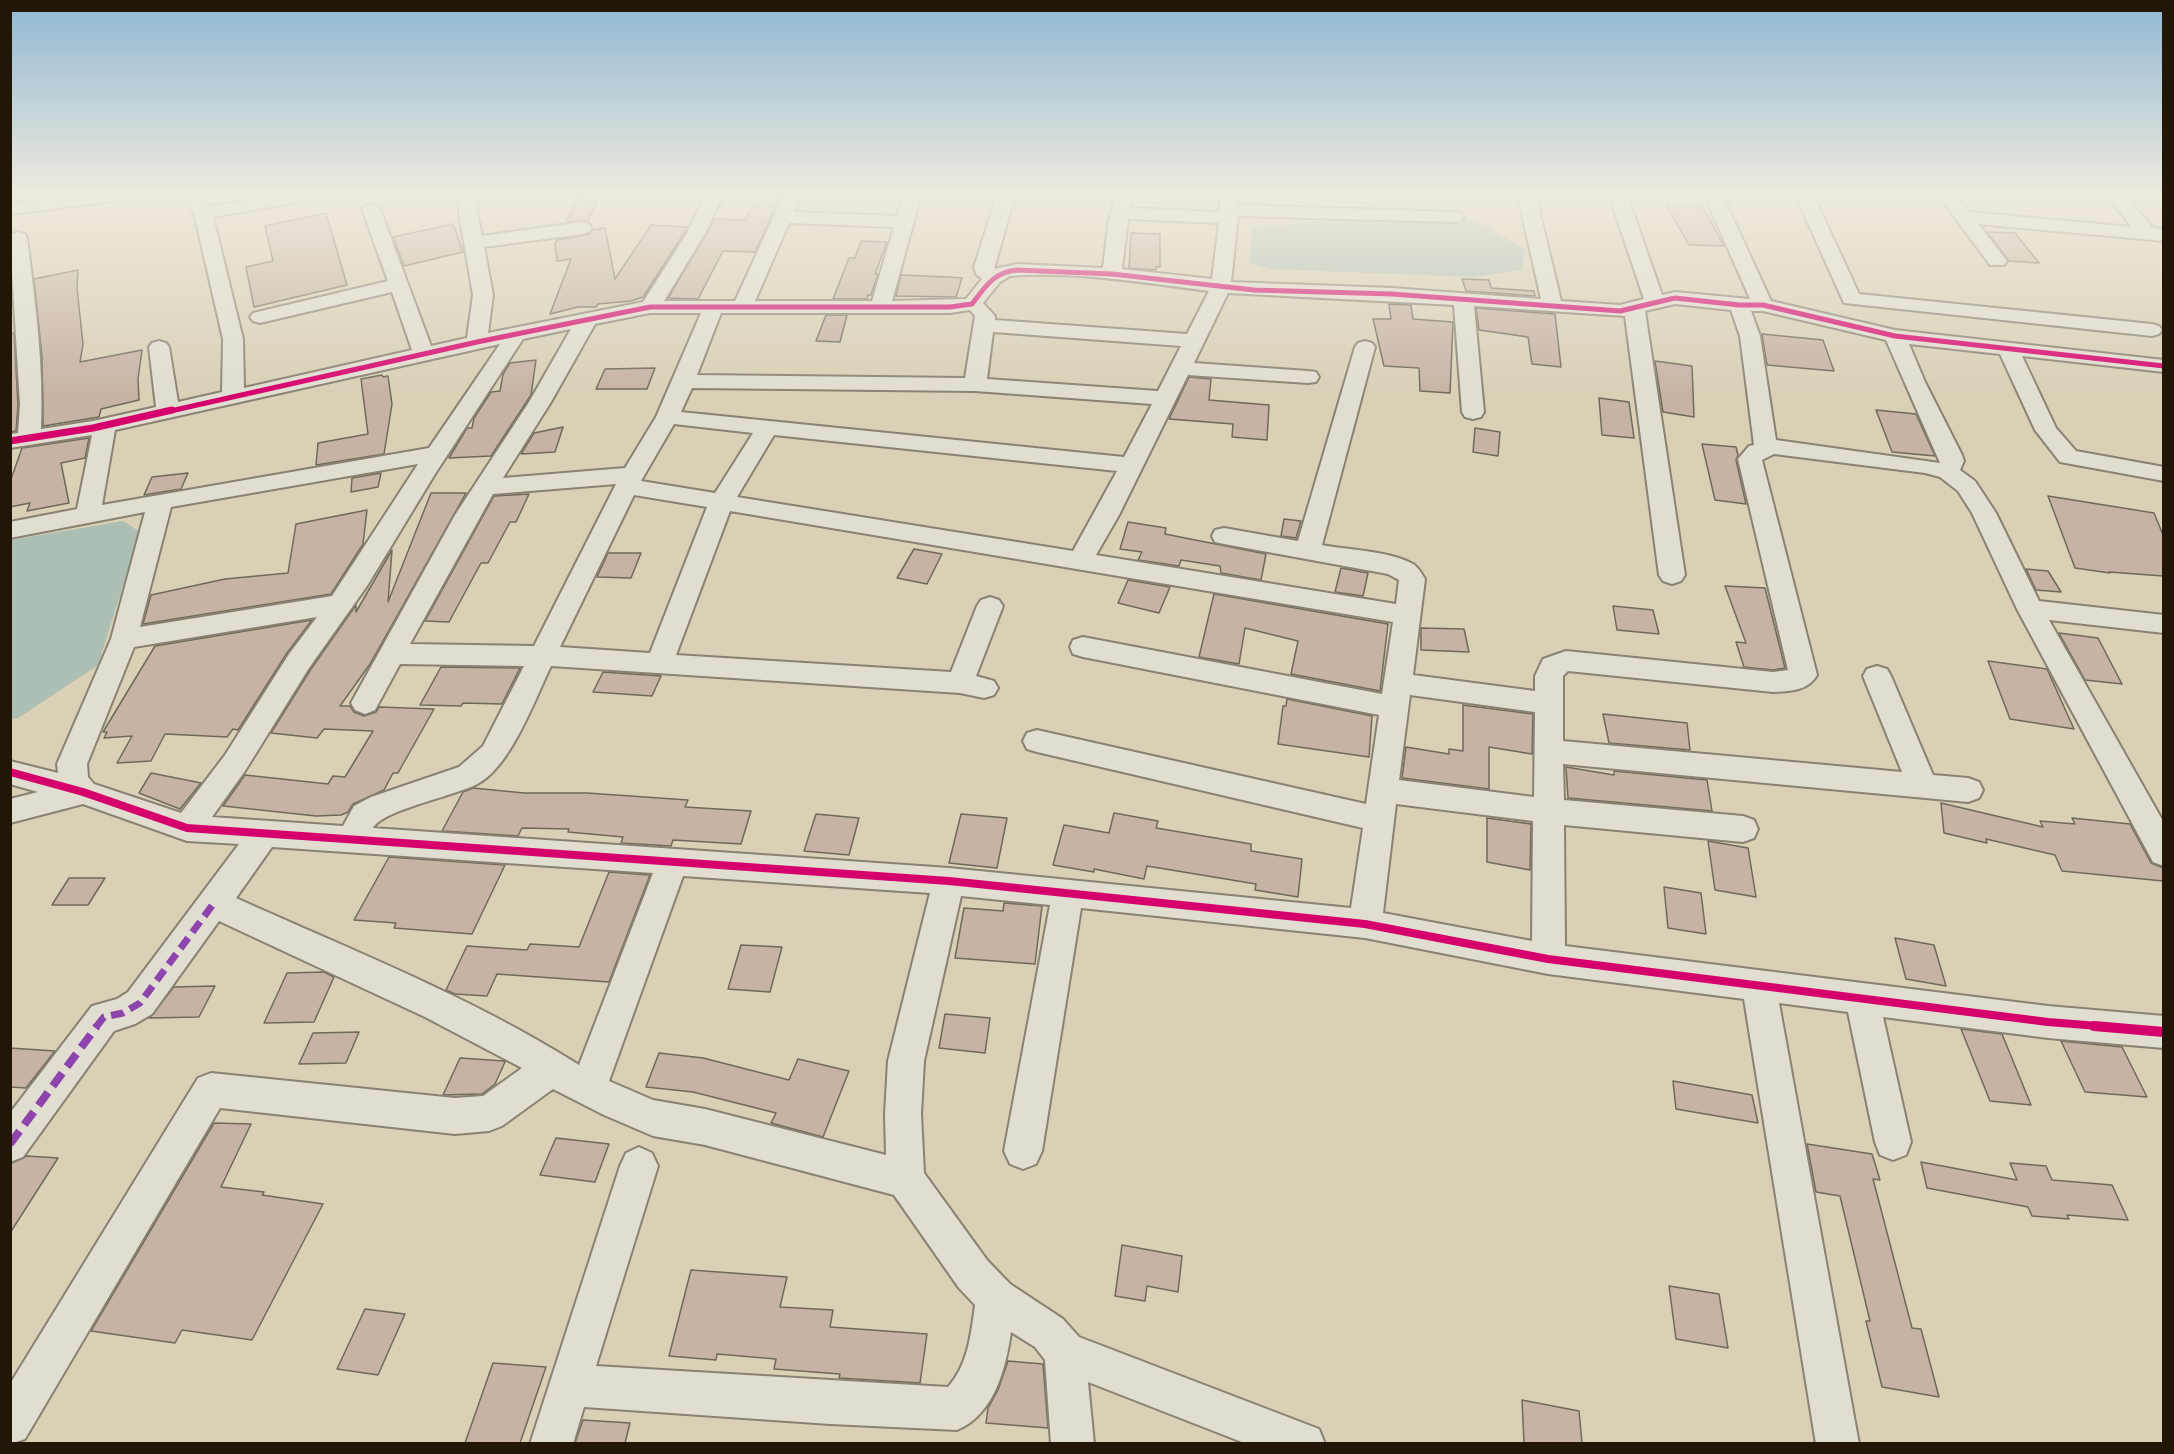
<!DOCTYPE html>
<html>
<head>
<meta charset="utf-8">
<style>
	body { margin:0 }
	#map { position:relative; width:2174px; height:1454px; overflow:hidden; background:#d9d0b6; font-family:"IM FELL French Canon",serif }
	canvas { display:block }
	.frame { position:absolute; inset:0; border:12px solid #221607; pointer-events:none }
</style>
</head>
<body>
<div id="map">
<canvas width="2174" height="1454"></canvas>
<div class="frame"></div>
</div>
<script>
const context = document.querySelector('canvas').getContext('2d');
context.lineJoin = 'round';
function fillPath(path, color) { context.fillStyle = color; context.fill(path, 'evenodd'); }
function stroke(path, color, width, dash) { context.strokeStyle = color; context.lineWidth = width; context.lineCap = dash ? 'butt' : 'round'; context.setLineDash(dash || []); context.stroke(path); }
const water = new Path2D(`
	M1338,219L1475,221L1525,249L1522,270L1474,277L1270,269L1249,263L1253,228Z
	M123,521L140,532L98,665L18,718L11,719V540Z`);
const building = new Path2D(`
	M760,192L782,193L755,252L723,251L698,299L668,298L715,219L745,220Z
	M579,195L597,203L588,221L566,222Z
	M1666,205H1702L1724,246L1689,245Z
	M326,213L347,285L254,307L246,267L273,261L265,226Z
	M453,224L463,252L404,266L393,237Z
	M651,225L688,227L643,297L631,301L598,304L596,307H578L550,314L571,259L557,261L555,244L557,240L582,236L590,234L592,230L605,228L615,279Z
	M1987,232L2015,233L2039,263L2009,261Z
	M1131,233L1160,234V267H1156V270L1129,268Z
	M861,241L887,242L875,274H878L871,295H868L867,299H833L849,258H855Z
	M78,270L77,288L83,344L80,362L142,350L138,379L139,400L101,409L99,417L43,426L42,357L34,279Z
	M901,275L948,277L962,278L956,297L896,296Z
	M1462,279L1489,280L1491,288L1534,291L1535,296L1466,291Z
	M1389,304L1411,305L1413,319L1453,322L1450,393L1420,391L1419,368L1384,366L1373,319H1391Z
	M1476,308L1555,314L1561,367L1532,364L1528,337L1479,330Z
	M826,315H847L840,342L816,341Z
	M14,333L18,405L16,431L10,432V334Z
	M1762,334L1823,340L1834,371L1767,365Z
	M536,360L531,395L491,456L449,458L467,428H472L474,418L491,392L500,391L503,374L510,363Z
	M1655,361L1692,366L1694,417L1663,412Z
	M655,368L647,389H596L605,369Z
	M382,375L383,377L388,376L392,404L384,454L316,465L318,443L368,434L361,379Z
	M1189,377L1211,379L1209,400L1269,405L1267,440L1232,437L1233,424L1169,419Z
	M1599,398L1629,402L1634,438L1602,435Z
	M1876,410L1916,414L1935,456L1892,452Z
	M563,427L555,452L521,454L534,433Z
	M1475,428L1500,432L1498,456L1473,452Z
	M89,438L85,458L61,463L69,503L27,511L30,503L10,507V482L22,448Z
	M1702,444L1736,447L1738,455L1736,460L1746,504L1715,500Z
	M188,473L181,489L144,495L152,477Z
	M381,473L378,487L351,492L352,478Z
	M431,493H466L370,664L340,706H350L354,712L364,716L376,712L379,707L434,709L398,773H393L384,790L353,804L348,812L341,815L316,816L223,806L245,775L328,784L333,776L345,777L373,731L324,729L317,738L271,733L311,669L356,605V612L392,550L388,602Z
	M529,494L516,522H510L488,563H481L449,622L425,621L494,496Z
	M2048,496L2154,513L2163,535V576L2109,572L2110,573L2075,568Z
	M367,510L363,544L331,594L143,624L151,595L225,579L288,573L296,524Z
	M1284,519L1301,521L1296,538L1281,536Z
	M1128,522L1166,528L1165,534L1266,554L1261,580L1221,573L1220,566L1181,560L1179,566L1138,560L1142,552L1120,549Z
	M914,549L942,554L927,584L897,578Z
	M608,553H641L631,578L597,577Z
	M1341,568L1368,573L1363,596L1335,592Z
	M2026,569L2048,571L2061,592L2036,590Z
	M1128,580L1170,587L1159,613L1118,603Z
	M1725,586L1765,588L1785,668L1773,670L1744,667L1736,642L1746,643Z
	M1214,594L1388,624L1380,691L1291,674L1298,641L1245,628L1239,664L1199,657Z
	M1613,606L1653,610L1659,634L1617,630Z
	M312,620L287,653L238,730L233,729L227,737L165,734L151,761L117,763L132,736L104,738L107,732H103L155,646Z
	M1421,628L1464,629L1469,652L1421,650Z
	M2059,633L2098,638L2122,684L2085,680Z
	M1988,661L2047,669L2074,729L2010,719Z
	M441,667L520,668L502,704L463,703L461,706L420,705Z
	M603,672L661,676L652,696L593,692Z
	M1287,699L1372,716L1369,757L1278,744L1283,706H1286Z
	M1463,705L1533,714L1532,754L1489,747V789L1402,778L1406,747L1449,754V749L1463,751Z
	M1603,714L1687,723L1690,750L1609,743Z
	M1566,767L1614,775V771L1707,780L1712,811L1568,798Z
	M151,773L201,783L180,809L139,793Z
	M473,788L524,793H587L688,800L685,807L751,811L741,844L673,840L671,846L621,843L623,837L568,832L569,829L522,828L518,836L442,831L463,792Z
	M1941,803L2043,827L2040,821L2075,824L2072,818L2130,824L2151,863L2163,868V881L2062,871L2055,855L1986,839L1987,843L1944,833Z
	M1114,813L1158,821L1156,828L1251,844V851L1302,859L1298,897L1255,890L1256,884L1147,866L1144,879L1094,869V872L1053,865L1064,825L1109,833Z
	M816,814L859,818L849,855L804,851Z
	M961,814L1007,818L997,868L949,863Z
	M1487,818L1531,824L1530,870L1487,862Z
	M1708,841L1748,848L1756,897L1715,890Z
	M389,857L505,865L472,934L394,928L396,923L354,920Z
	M609,872L650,875L609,982L497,974L487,996L455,994L446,990L467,946L527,950L530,944L579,947Z
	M69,878H105L88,905H52Z
	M1664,887L1701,893L1706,934L1668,928Z
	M1004,903L1042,906L1035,964L955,958L964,908L1003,911Z
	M1895,938L1934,945L1946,986L1906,979Z
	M741,945L782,947L770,992L728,989Z
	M324,972L334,977L314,1022L264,1023L287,973Z
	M215,986L199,1017L149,1018L174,987Z
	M945,1014L990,1018L985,1053L939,1048Z
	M1961,1029L2002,1034L2031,1105L1990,1101Z
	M359,1032L346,1063L299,1064L313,1033Z
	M2061,1041L2122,1047L2147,1097L2085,1092Z
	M10,1048L55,1051L26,1088L10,1087Z
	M659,1053L703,1058L789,1080L798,1059L849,1071L823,1137L771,1123L776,1113L693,1092L646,1087Z
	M460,1058L504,1061L505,1062L495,1084L482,1094L443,1095Z
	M1673,1081L1752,1095L1758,1123L1676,1109Z
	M214,1123L251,1124L221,1187L264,1192L262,1195L323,1204L252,1340L182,1330L175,1343L91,1331Z
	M556,1138L609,1144L595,1182L540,1175Z
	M1807,1144L1872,1154L1880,1180L1873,1179L1912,1328L1921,1329L1939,1397L1882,1387L1866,1321H1870L1840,1196L1816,1192Z
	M27,1156L58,1158L10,1233V1164Z
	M1921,1162L2017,1180L2010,1163L2046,1166L2052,1180L2112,1185L2128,1220L2067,1215L2069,1219L2032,1216L2028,1207L1927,1188Z
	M1122,1245L1182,1256L1178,1292L1147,1286L1145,1301L1115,1296Z
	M691,1270L787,1277L780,1307L833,1310L830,1327L927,1334L920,1383L839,1378L840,1374L774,1369L776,1359L717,1354L716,1360L669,1356Z
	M1669,1286L1719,1294L1728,1348L1676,1339Z
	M365,1309L405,1314L378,1375L337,1369Z
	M1008,1361L1043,1364L1048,1428L986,1423L988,1408L998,1390Z
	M493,1363L546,1367L520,1443H465Z
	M1522,1400L1579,1411L1582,1443H1524Z
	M583,1420L630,1423L625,1443H575Z`);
const street = new Path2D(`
	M103,192H154L151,196L145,197L10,214V204Z
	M185,192H203L209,207L295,192H335L332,196L326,197L213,217L243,339L244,388L412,350L392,292L260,323L253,321L250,317L253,313L388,281L362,209L365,205H377L380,209L431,346L467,338L473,295L459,213L460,192H478L477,213L482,236L582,222L589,224L591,228L589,232L582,234L484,247L493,295L488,333L643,302L686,235L707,192H725L704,235L664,301H735L785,192H803L794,212L897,216L904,192H922L892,301L966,299L982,279L976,274L974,267L998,192H1016L994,269L1017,264L1103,268L1108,226L1116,192H1134L1130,208L1220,212V192H1238V205L1455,212L1461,213L1464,217L1461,221L1455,222L1238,216L1231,282L1392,288L1541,299L1517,192H1535L1561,301L1620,305L1644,299L1610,198L1579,196L1576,192H1626L1662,295L1675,292L1750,299L1703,192H1721L1771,301L1895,330L2164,360V372L2022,356L2056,428L2076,451L2164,467V481L2060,462L2035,430L2000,354L1909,344L1925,382L1962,455L1964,461L1960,470L1975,481L1996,513L2039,601L2164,615V633L2049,620L2164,823V866L2153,862L2017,609L1972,513L1958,491L1940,477L1925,473L1774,454L1762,460L1817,675C1808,691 1790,691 1773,692L1568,671L1563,676V741L1902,772L1863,676L1867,669L1877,666L1887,669L1891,676L1933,775L1968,778L1979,782L1983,790L1979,798L1968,802L1563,764L1564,800L1743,816L1754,820L1758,829L1754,838L1743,842L1564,825L1565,946L2048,1006L2164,1016V1048L2048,1038L1883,1017L1911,1142L1906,1155L1893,1160L1880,1155L1875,1142L1848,1012L1779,1003L1859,1444H1816L1744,999L1548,974L1365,938L1081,908L1042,1151L1036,1164L1023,1169L1010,1164L1004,1151L1050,905L961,896L924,1061L921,1114L924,1173L987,1260L1010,1284L1063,1319L1079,1337L1319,1429L1325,1444H1247L1088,1382L1094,1444H1051L1045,1360L1035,1347L1011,1332C1006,1368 994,1415 957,1430L830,1424L584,1407L573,1444H530L620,1166L626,1153L639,1147L652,1153L658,1166L596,1366L948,1387C968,1365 971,1334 975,1305L959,1288L894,1195L705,1145L653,1136L604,1115L553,1089L502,1126L489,1131L455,1134L220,1108L25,1439L10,1444V1384L198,1078L211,1073L455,1098L483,1096L522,1068L425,1017L219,921L152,1014L135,1024L114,1031L23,1157L10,1162V1113L92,1006L117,999L128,992L239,844L187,841L83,804L10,823V799L38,792L10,784V761L58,773L57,764L111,639L145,512L10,538V522L77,509L92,435L10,448V434L18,433L20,405L10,235L18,232L25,234L27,238C35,301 44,366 41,429L93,421L156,407L149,347L152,343L159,341L166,343L169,347L178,402L222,392L223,339L194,213ZM1128,219L1219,223L1212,279L1122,269ZM789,223L894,227L872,301H755ZM1010,276C1076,271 1144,283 1209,291L1187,334L995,320V316L983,303L1000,282ZM1228,293L1454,305L1462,412L1465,417L1473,419L1481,417L1484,412L1474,306L1625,316L1659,575L1663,581L1672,584L1681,581L1685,575L1645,311L1675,304L1731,310L1740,336L1754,445L1749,446L1738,459L1788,670L1773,672L1566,651L1543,659L1535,676V691L1413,675L1425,579C1422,574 1418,567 1413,564C1390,551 1348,550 1322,545L1375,347L1372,343L1365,341L1358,343L1355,347L1298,541L1224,528L1215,530L1212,536L1215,542L1224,544L1388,574L1399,580L1396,604L1096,555L1119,515L1188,375L1308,383L1316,382L1319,377L1316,372L1308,371L1194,363ZM970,310L975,316L965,378L697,375L721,313H950ZM1751,311H1763L1886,340L1940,463L1776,440L1760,336ZM650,313H701L656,417L625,468L503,478L551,402L595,324ZM571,329L529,402L455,515L351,703L355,710L365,714L375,710L400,664L524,666L483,746L459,767L371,797L354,806L343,826L212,817L245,771L309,668L367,586L435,474L523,339ZM993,332L1181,346L1158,391L987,379ZM500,344L429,448L102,505L115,430ZM692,388L975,391L1152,404L1124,457L681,412ZM674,424L753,433L715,493L641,481ZM774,435L1117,471L1073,551L737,497ZM418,464L332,596L140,627L171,507ZM616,484L534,646L410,644L493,494ZM634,495L707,507L650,653L560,647ZM730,511L1393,622L1382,694L1083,637L1073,640L1070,647L1073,654L1083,657L1379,715L1366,804L1037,730L1027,733L1023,741L1027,749L1037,752L1363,828L1351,908L949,868L373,828C384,809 457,796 479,783C511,765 535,699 551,666L960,693L984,698L994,695L998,688L994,681L976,676L1003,606L999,600L990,597L981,600L977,606L951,672L676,655ZM317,617L289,654L225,755L181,813L94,784L88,777L87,764L134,647ZM1410,695L1535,712L1534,797L1399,780ZM1396,804L1533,821L1532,941L1383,913ZM272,847L653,873L579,1065C472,997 351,950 236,898ZM683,876L930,893L888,1061L885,1114L886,1155L705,1109L653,1100L609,1081Z
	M1794,192H1812L1859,294L2152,324L2159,326L2162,330L2159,334L2152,336L1844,303Z
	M1936,192H1954L1969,212L2132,227L2104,192H2122L2153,228L2164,229V241L1978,224L2007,261L2004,265H1990Z`);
const quietFar1 = new Path2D(`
	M96,1027L104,1017L123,1013L140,1003L214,903`);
const quiet = new Path2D(`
	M10,1144L97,1026`);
const cyclewayFar3 = new Path2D(`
	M166,412L477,342L650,307H950L972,304C985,287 994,272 1017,270L1112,274L1254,290L1392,294L1620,311L1675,298L1739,305H1763L1895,336L2164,366`);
const cyclewayFar2 = new Path2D(`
	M10,441L93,428L172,410`);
const cyclewayFar1 = new Path2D(`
	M10,772L83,792L187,828L949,881L1365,924L1548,959L2048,1022L2111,1027`);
const cycleway = new Path2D(`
	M2094,1026L2164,1032`);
fillPath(water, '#acbfb2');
fillPath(building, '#c6b3a4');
stroke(building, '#6f695b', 1.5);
stroke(street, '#898272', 4);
fillPath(street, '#e1ddd0');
stroke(quietFar1, '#8e44ad', 7, [13, 7]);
stroke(quiet, '#8e44ad', 8, [16, 8]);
stroke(cyclewayFar3, '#d6006c', 5);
stroke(cyclewayFar2, '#d6006c', 7);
stroke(cyclewayFar1, '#d6006c', 8);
stroke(cycleway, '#d6006c', 10);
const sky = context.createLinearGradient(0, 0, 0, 395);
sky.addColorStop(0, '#90b8d2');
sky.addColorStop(0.49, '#eeeade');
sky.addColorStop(1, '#eeeade00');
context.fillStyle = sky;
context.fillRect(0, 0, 2174, 395);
</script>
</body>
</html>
